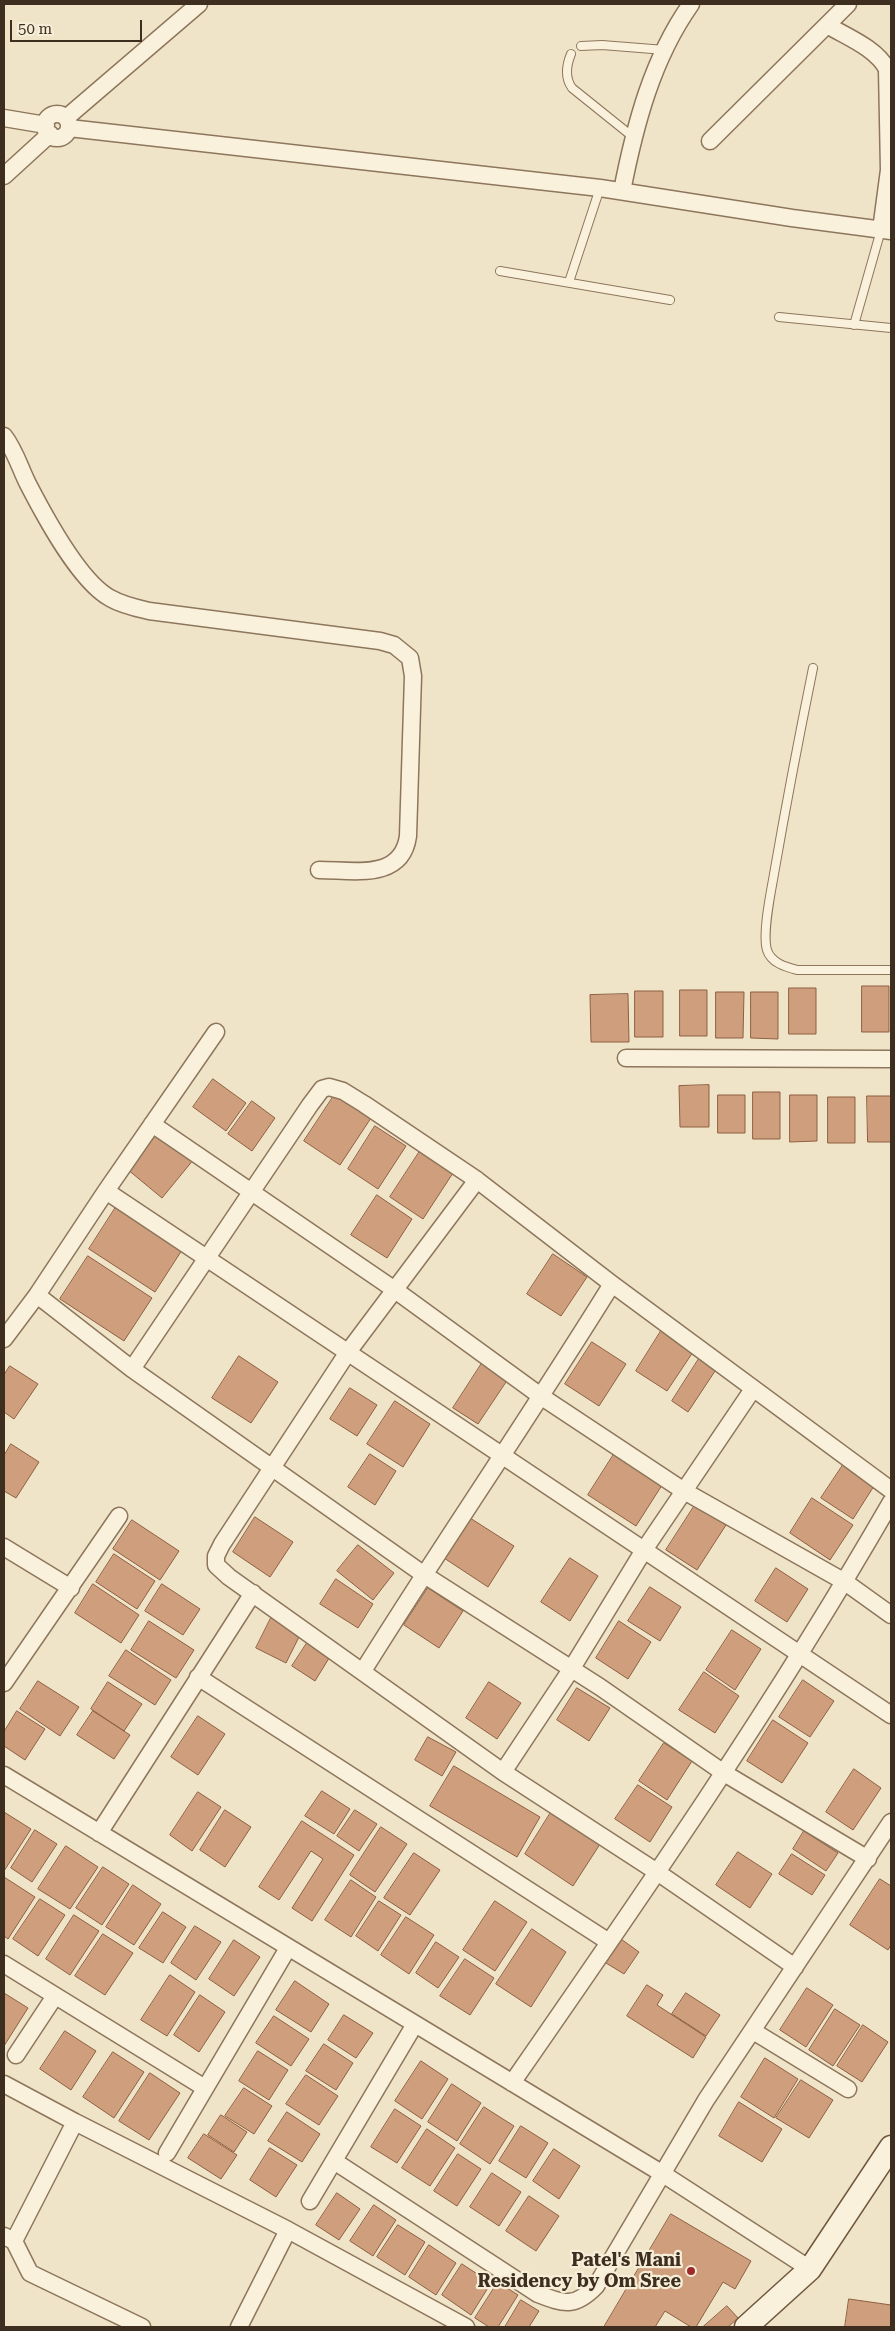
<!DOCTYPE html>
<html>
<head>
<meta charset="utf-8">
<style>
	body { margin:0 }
	#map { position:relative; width:895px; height:2331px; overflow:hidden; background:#f0e4c8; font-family:"Roboto Serif",serif }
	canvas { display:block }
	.frame { position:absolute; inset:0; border:5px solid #3d2e20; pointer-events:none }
	.scale { position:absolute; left:10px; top:20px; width:132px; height:22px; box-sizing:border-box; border:2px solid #3d2e20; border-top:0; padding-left:6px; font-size:15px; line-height:18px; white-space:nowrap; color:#3d2e20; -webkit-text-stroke:4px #f7eed8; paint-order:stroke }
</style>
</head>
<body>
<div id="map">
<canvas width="895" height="2331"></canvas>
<div class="frame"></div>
<div class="scale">50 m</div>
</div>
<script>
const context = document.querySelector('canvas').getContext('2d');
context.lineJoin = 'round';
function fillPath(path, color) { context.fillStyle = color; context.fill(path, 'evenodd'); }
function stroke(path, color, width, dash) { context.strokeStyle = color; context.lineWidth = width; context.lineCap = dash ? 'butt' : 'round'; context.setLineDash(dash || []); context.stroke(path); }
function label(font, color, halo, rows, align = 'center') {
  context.font = font + ' "Roboto Serif",serif'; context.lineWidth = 4.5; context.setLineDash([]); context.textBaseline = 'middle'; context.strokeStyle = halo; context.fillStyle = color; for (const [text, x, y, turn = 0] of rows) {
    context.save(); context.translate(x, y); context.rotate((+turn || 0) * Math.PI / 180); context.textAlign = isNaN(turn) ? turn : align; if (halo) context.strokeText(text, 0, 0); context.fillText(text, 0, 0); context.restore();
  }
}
const building = new Path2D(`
	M862,986H889V1032H862Z
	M789,988H816V1034H789Z
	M680,990H707V1036H680Z
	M635,991H663V1037H635Z
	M716,992H744L743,1038H716Z
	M751,992H778V1039L751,1038Z
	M628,994L629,1042H591L590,995Z
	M213,1079L246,1103L226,1131L193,1107Z
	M709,1085V1127H680L679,1086Z
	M753,1092H780V1139H753Z
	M335,1094L371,1118L340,1165L304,1141Z
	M718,1095H745V1133H718Z
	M790,1095H817V1141L790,1142Z
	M867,1096H891V1142H868Z
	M828,1097H855V1143H828Z
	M252,1101L275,1118L252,1151L228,1134Z
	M375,1126L406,1146L378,1189L348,1169Z
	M159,1130L194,1159L162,1198L127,1169Z
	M420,1151L453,1173L423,1219L390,1197Z
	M377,1195L412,1219L387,1258L351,1235Z
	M116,1207L182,1250L155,1292L89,1249Z
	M553,1254L587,1277L561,1316L527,1294Z
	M88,1256L152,1298L124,1341L60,1299Z
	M661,1331L693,1352L667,1391L636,1371Z
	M592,1342L626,1364L599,1406L565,1384Z
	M702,1354L719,1365L688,1412L672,1401Z
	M239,1356L278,1382L251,1423L212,1398Z
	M484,1360L510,1376L478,1424L453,1408Z
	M10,1366L38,1384L14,1419L4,1412V1375Z
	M350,1388L377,1405L357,1436L330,1419Z
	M395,1401L430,1424L403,1467L367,1444Z
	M11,1444L39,1462L16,1498L4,1491V1456Z
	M616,1451L664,1482L636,1526L588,1495Z
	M370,1454L396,1471L375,1505L348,1487Z
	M843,1465L874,1486L853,1519L821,1498Z
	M812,1498L853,1525L830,1560L790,1533Z
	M695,1505L726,1525L697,1570L666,1550Z
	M255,1517L293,1542L270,1577L233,1552Z
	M470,1518L514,1546L488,1587L444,1558Z
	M132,1520L179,1551L160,1580L113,1549Z
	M358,1545L394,1573L373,1600L337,1571Z
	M114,1554L155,1581L137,1609L96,1582Z
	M570,1558L598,1576L570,1621L541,1602Z
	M776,1568L808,1589L787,1622L755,1601Z
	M336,1579L373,1604L358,1628L320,1604Z
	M93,1584L139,1615L121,1643L75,1613Z
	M162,1584L200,1609L183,1635L145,1611Z
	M650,1587L681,1607L660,1641L628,1621Z
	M428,1588L463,1611L439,1648L404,1625Z
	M272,1616L302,1631L286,1663L256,1648Z
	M149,1621L194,1650L176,1678L131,1650Z
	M619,1621L651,1642L628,1679L596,1658Z
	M732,1630L761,1649L735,1690L706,1670Z
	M309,1640L331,1655L315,1681L292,1666Z
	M126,1650L171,1680L155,1705L109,1676Z
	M704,1672L739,1696L715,1733L679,1710Z
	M803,1680L834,1701L810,1737L779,1717Z
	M38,1681L79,1707L60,1736L20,1709Z
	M108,1682L142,1704L124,1731L91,1709Z
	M489,1682L521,1703L497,1739L466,1718Z
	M577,1688L610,1708L589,1741L557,1720Z
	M17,1711L45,1729L25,1760L4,1746V1732Z
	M93,1711L130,1735L114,1759L77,1735Z
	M198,1716L225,1734L198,1775L171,1757Z
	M773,1720L808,1743L782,1783L747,1761Z
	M428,1737L456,1752L442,1776L415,1760Z
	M664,1743L692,1761L667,1800L639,1781Z
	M454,1766L540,1817L517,1857L430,1806Z
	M854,1769L881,1788L853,1830L826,1812Z
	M638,1785L672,1807L650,1842L615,1819Z
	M322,1791L350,1809L334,1834L305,1816Z
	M198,1792L221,1807L192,1851L170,1835Z
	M553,1809L602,1841L573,1886L525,1854Z
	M225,1810L251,1827L225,1867L200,1850Z
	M355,1810L377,1824L359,1851L337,1836Z
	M4,1812L31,1829L4,1871Z
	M302,1821L354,1855L312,1921L292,1908L323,1859L311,1851L279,1900L259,1887Z
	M381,1827L407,1844L375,1892L350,1875Z
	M35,1830L57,1844L32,1882L11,1868Z
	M804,1831L838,1853L826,1871L793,1849Z
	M66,1846L98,1867L70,1909L38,1889Z
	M738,1852L772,1874L750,1908L716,1885Z
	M414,1853L440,1870L410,1915L384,1898Z
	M792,1854L825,1875L812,1895L779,1874Z
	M103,1867L129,1884L102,1925L76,1908Z
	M4,1877L35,1897L8,1939L4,1936Z
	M880,1879L891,1886V1945L888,1950L850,1925Z
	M351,1880L376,1897L351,1937L325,1920Z
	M133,1885L161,1904L134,1945L106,1927Z
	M40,1899L65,1915L38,1956L13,1939Z
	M379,1901L401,1915L378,1951L356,1936Z
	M495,1901L527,1922L495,1971L463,1950Z
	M163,1912L186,1927L163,1963L139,1948Z
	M74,1915L99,1931L70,1975L46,1959Z
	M406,1917L434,1935L409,1974L381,1955Z
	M195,1926L221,1942L196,1980L171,1963Z
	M532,1929L566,1952L531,2007L496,1984Z
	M103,1934L133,1953L105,1995L75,1976Z
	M621,1939L639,1952L624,1974L606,1963Z
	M234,1940L260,1957L234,1996L209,1979Z
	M436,1942L459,1957L438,1988L416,1973Z
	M465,1959L494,1978L470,2015L440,1996Z
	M170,1975L195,1992L167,2036L141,2020Z
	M295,1981L329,2004L311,2032L276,2010Z
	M647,1985L663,1995L657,2005L706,2037L693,2058L627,2016Z
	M807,1988L833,2005L806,2047L780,2030Z
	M4,1993L28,2008L4,2046Z
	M686,1993L720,2015L706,2036L672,2014Z
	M200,1995L225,2012L199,2052L174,2035Z
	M835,2009L860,2025L833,2066L809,2050Z
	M344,2015L373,2033L356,2058L328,2040Z
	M274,2016L309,2039L291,2066L256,2043Z
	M863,2025L888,2042L862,2082L837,2066Z
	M65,2031L96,2051L71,2090L40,2069Z
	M324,2044L353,2063L336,2090L306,2071Z
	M258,2051L288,2070L269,2100L239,2081Z
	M113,2052L144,2072L114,2118L83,2097Z
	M765,2058L798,2079L774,2118L741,2097Z
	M421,2061L448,2079L422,2119L395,2101Z
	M150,2073L180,2093L149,2140L119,2121Z
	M306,2075L338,2096L319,2125L286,2104Z
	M801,2080L833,2100L809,2138L776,2118Z
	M452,2084L481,2103L457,2141L428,2122Z
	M244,2088L272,2106L254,2134L225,2116Z
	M739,2102L782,2129L762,2162L719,2136Z
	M484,2107L514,2126L490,2164L460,2144Z
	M395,2109L421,2126L397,2163L371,2147Z
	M287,2112L320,2134L302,2162L268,2141Z
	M221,2115L247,2132L234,2152L208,2135Z
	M521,2126L548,2143L526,2178L499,2161Z
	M427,2129L455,2148L430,2186L402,2168Z
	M204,2134L237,2155L221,2179L188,2158Z
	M270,2148L297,2165L276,2197L250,2180Z
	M554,2149L580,2166L559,2199L533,2181Z
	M458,2154L481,2169L457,2206L434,2191Z
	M492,2173L521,2192L499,2226L470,2207Z
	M337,2193L360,2209L339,2240L316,2225Z
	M529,2196L559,2216L536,2251L506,2231Z
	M374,2205L396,2220L373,2256L350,2241Z
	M671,2214L751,2261L735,2289L723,2282L696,2327H691L665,2311L655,2327H604Z
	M398,2225L425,2242L405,2275L377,2257Z
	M429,2245L456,2263L436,2295L409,2277Z
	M462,2264L491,2283L471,2315L442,2295Z
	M498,2282L518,2295L498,2327H489L475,2318Z
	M849,2299L891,2305V2327H845Z
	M521,2300L539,2311L529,2327H505Z
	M727,2306L738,2318L728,2327H703Z`);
const lane = new Path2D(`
	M581,46L602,45L665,50
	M571,54C566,66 565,78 572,88L633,137
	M500,271L670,300
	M569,282L600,188
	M779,317L891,328
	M854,325L881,230
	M813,668C799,737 786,805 774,874C771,892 762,933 767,950C771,963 786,967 797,970H891`);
const street = new Path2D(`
	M827,25C847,37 876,48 887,69L889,170L881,230
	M45 126a12 12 0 1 1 24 0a12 12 0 1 1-24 0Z
	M4,118L46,125
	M66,118L199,4
	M69,128L600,188L792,218L891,231
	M710,141L848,4
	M4,176L50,134
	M622,191C635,125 652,59 691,4
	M4,436C15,450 20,468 28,484C44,515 79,581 110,598C122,605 136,608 149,611L380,641L394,645L410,658L413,676L408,836C402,881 353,870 319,870
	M626,1058L891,1059
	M152,1124L395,1290L542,1397L684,1491L845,1582L891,1615
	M477,1180L348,1352L222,1544L216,1556V1565L229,1577L503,1772L657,1872L795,1967
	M106,1191L891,1715
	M37,1295L132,1369L423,1574L600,1687L724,1773L868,1859
	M4,1339L37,1295L106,1191L216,1032
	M132,1369L310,1105L322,1089L329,1087L343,1091L364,1104L477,1180L612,1284L891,1490
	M4,1547L71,1588
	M363,1671C444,1541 531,1415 612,1284
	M198,1677L609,1942
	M4,1683L119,1516
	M503,1772L572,1668L644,1550L753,1389
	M4,1775L663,2174L810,2269
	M99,1833L253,1593
	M4,1964L205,2088
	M753,2031L848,2089
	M16,2055L55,1996
	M512,2083C644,1893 776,1702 891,1502
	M4,2084L75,2122
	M167,2153L288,1948
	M334,2161L538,2294C564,2304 575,2308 596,2286L706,2100L891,1822
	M310,2201L415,2024
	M4,2236L14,2241L30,2273L142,2327
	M14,2241L75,2122L288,2230
	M239,2327L288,2230L466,2327`);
const secondary = new Path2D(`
	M746,2327L810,2269L891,2147`);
const markers = [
	[691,2271,5,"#9e2a2b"]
];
const poiNames = [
	["Patel's Mani",681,2261],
	["Residency by Om Sree",681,2282]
];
fillPath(building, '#cf9f7d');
stroke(building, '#8d5f41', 1);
stroke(lane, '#8d765c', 10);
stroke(street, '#8d765c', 19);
stroke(secondary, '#6f573f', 25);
stroke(lane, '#faf1dc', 8);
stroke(street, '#faf1dc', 16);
stroke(secondary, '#faf1dc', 22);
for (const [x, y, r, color] of markers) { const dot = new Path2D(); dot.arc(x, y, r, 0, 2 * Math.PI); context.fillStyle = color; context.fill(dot); stroke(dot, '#f7eed8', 2); }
label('bold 18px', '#3d2e20', '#f7eed8', poiNames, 'right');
</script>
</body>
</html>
